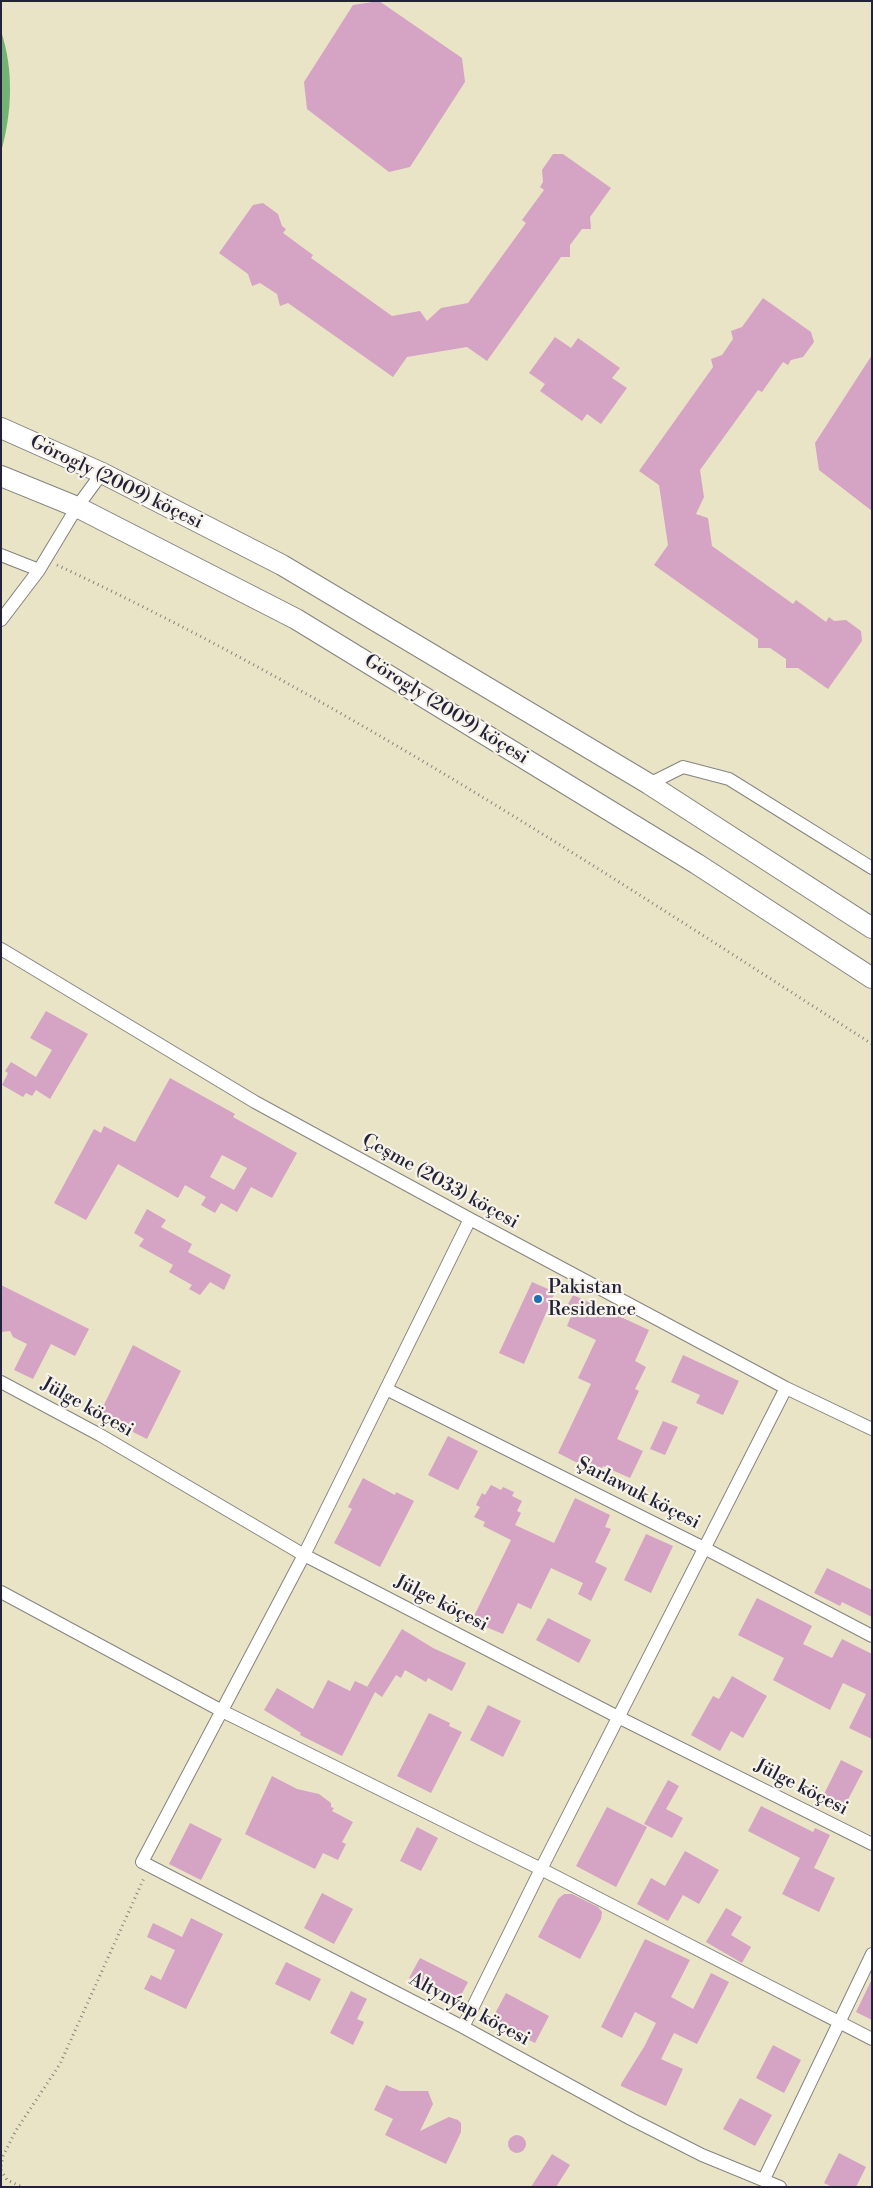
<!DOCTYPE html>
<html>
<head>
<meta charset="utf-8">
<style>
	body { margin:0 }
	#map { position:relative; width:873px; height:2188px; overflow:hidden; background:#e9e4c5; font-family:"Libre Bodoni",serif }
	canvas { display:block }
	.frame { position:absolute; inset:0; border:2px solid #22223b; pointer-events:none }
</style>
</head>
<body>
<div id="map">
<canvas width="873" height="2188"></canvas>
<div class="frame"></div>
</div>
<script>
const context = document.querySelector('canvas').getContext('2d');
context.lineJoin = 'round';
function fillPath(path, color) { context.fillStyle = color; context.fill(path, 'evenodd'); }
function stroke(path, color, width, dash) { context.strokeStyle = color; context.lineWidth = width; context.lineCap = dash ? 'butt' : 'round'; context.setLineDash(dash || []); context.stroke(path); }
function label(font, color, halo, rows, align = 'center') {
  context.font = font + ' "Libre Bodoni",serif'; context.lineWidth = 4.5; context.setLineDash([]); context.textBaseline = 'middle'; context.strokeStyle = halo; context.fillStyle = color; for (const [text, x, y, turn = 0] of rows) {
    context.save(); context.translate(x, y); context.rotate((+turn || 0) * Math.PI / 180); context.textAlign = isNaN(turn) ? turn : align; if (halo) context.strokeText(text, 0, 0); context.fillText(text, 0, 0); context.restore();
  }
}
const forest = new Path2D(`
	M1,31C14,71 12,112 1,152Z`);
const building = new Path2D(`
	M379,1L462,58L465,82L410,167L389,172L307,109L304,82L353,5Z
	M553,154H563L611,188L590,217L591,229H582L570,245V257H561L487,361L467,347L407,357L393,377L288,303L280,306L277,294L260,283L252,286L248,274L219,253L253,205L263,203L278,214L282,226L286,229L283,233L313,255L311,258L392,316L420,311L427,321L441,308L468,303L526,223L522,220L544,190L540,187L543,182L542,170Z
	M763,298L811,332L814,342L803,357L791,360L788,365L783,362L762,392L758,390L700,470L704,497L696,514L708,518L712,546L793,604L796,600L826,622L829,617L834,621L846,620L861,631L862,641L828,689L798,668H786V659L770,648H758V639L654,565L668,545L659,485L639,471L713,367L711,359L722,355L733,339L731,331L742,327Z
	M555,337L571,348L578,338L620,368L612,378L627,388L601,424L587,414L582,421L540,391L545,384L529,373Z
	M872,355V511L819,470L815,443Z
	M46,1011L88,1034L50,1099L36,1090L32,1096L26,1093L23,1097L2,1085L8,1073L5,1071L11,1062L36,1077L52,1050L30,1038Z
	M170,1078L235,1114L233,1117L297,1153L272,1198L251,1187L237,1212L221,1203L215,1213L201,1205L206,1197L185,1185L178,1198L118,1164L86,1220L54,1203L94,1129L101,1133L104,1126L135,1142ZM222,1155L247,1168L234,1190L210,1177Z
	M147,1209L166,1220L161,1227L192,1244L188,1252L231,1275L224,1290L210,1282L200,1295L189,1289L192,1285L169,1272L173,1265L139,1246L144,1239L134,1233Z
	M532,1282L555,1292L524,1364L499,1353Z
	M1,1285L89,1329L75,1356L51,1344L33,1379L14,1370L27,1344L13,1337L10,1331L1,1332Z
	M573,1295L649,1330L635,1361L646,1367L635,1389L639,1391L617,1439L643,1451L630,1478L603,1466L599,1474L558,1453L591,1384L578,1378L596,1340L567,1326L574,1309L567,1306Z
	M133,1345L181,1371L147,1439L99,1415Z
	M683,1355L739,1381L723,1415L696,1403L700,1395L671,1382Z
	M663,1421L678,1427L665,1455L650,1449Z
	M448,1436L478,1451L458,1490L428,1475Z
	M363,1478L395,1495L396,1492L414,1501L380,1567L334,1543L352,1509L348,1507Z
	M491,1485L501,1490L503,1487L514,1492L512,1496L522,1501L517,1511L521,1513L515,1525L554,1543L575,1498L610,1515L605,1527L611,1529L595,1562L607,1568L591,1601L578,1594L583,1583L551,1568L531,1609L518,1603L503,1634L486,1627L488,1623L474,1616L511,1540L483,1526L485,1522L474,1517L480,1507L476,1505L482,1493L485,1495Z
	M646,1534L673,1546L651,1593L624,1580Z
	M827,1568L872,1590V1617L842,1602L840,1606L814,1593Z
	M757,1598L812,1626L803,1644L832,1658L842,1639L872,1654V1739L849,1728L866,1694L843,1683L830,1710L773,1680L784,1658L738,1635Z
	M548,1618L591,1640L579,1663L536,1640Z
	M402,1629L433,1648L466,1663L452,1691L428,1678L426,1682L405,1670L401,1678L396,1675L382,1697L375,1692L342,1756L300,1735L301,1733L264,1710L277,1688L313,1709L328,1680L350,1691L355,1681L370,1688L367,1687Z
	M732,1676L767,1696L743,1738L731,1731L720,1751L691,1735L713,1696L719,1699Z
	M488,1705L521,1721L503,1757L470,1740Z
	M429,1713L450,1723L449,1726L462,1732L431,1793L397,1776Z
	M841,1760L863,1771L843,1809L822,1798Z
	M272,1776L297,1789L319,1794L331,1803V1807L334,1808L332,1811L353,1822L342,1842L346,1844L338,1860L323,1853L315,1869L245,1834Z
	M668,1780L679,1786L666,1809L683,1818L672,1838L644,1824Z
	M761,1806L813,1832L815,1828L830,1835L814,1868L835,1878L819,1912L782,1894L800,1858L748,1831Z
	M607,1807L647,1827L616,1887L576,1866Z
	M190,1823L222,1839L201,1880L169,1864Z
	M417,1827L438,1838L421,1871L400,1861Z
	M685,1851L719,1870L699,1904L683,1895L668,1921L637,1904L651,1878L665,1886Z
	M322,1893L353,1909L334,1944L304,1928Z
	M564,1894H572L598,1907L602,1912L601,1919L580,1959L538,1937L558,1899Z
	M726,1908L742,1917L731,1935L751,1947L742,1963L706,1942Z
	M191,1918L223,1934L186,2009L144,1989L151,1975L161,1980L175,1950L147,1937L153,1923L182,1937Z
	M645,1939L690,1960L671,1997L693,2009L711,1973L729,1982L697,2044L674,2033L661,2059L683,2069L666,2106L621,2086V2084L644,2047L656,2023L635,2012L622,2038L601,2027Z
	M420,1958L468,1982L457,2003L409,1978Z
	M286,1962L321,1979L310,2001L275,1984Z
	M872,1979V2020L856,2012Z
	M351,1991L367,1999L357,2019L364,2022L353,2045L330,2033Z
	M506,1993L549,2016L535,2043L491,2021Z
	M773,2045L801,2060L784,2093L756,2078Z
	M386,2085L400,2091H428L433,2104L420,2131L449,2117L458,2120L461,2123V2132L446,2164L385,2135L393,2119L374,2110Z
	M740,2098L772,2115L755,2146L723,2129Z
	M508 2144a9 9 0 1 1 18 0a9 9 0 1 1-18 0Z
	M839,2153L866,2167L856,2187H832L824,2183Z
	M552,2154L570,2165L556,2187H531Z`);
const path = new Path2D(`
	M57,565C343,699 607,874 872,1044
	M1,2166L3,2156L15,2132L60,2064L144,1878
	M1,2170L7,2180L22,2187`);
const minor = new Path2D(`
	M1,555L39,570
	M1,620L39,570L77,507L102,473
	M649,784L683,767L729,779L872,868
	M1,949L255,1102L470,1219L786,1388L872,1429
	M470,1219L304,1555L142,1862L463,2027L631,2119L702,2155L780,2187
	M1,1382L100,1435L304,1555L618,1717L872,1844
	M386,1389L704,1548L872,1636
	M1,1592L222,1711L541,1869L872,2039
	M463,2027L541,1869L786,1388
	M764,2179L872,1954`);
const primary = new Path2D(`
	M1,428L102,473L282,565L649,784L872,928
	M1,476L77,507L296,619L697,864L872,978`);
const markers = [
	[538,1299,5,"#1f6fb2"]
];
const streetNames = [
	["Görogly (2009) köçesi",116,483,26],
	["Görogly (2009) köçesi",446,710,32],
	["Çeşme (2033) köçesi",440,1182,29],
	["Jülge köçesi",87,1408,29],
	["Şarlawuk köçesi",638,1494,27],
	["Jülge köçesi",441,1604,27],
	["Jülge köçesi",801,1788,27],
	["Altynýap köçesi",469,2010,28]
];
const poiNames = [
	["Pakistan",548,1288],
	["Residence",548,1310]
];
fillPath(forest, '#74b273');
fillPath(building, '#d5a3c4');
stroke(minor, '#868380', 14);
stroke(primary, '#868380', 22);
stroke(path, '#868380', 3, [1, 4]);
stroke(minor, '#fff', 12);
stroke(primary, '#fff', 20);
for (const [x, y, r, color] of markers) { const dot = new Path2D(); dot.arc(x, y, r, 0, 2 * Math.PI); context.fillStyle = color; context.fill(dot); stroke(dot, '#f7f3e8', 2); }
label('19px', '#22223b', '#f7f3e8', streetNames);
label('19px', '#22223b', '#f7f3e8', poiNames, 'left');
</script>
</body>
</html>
